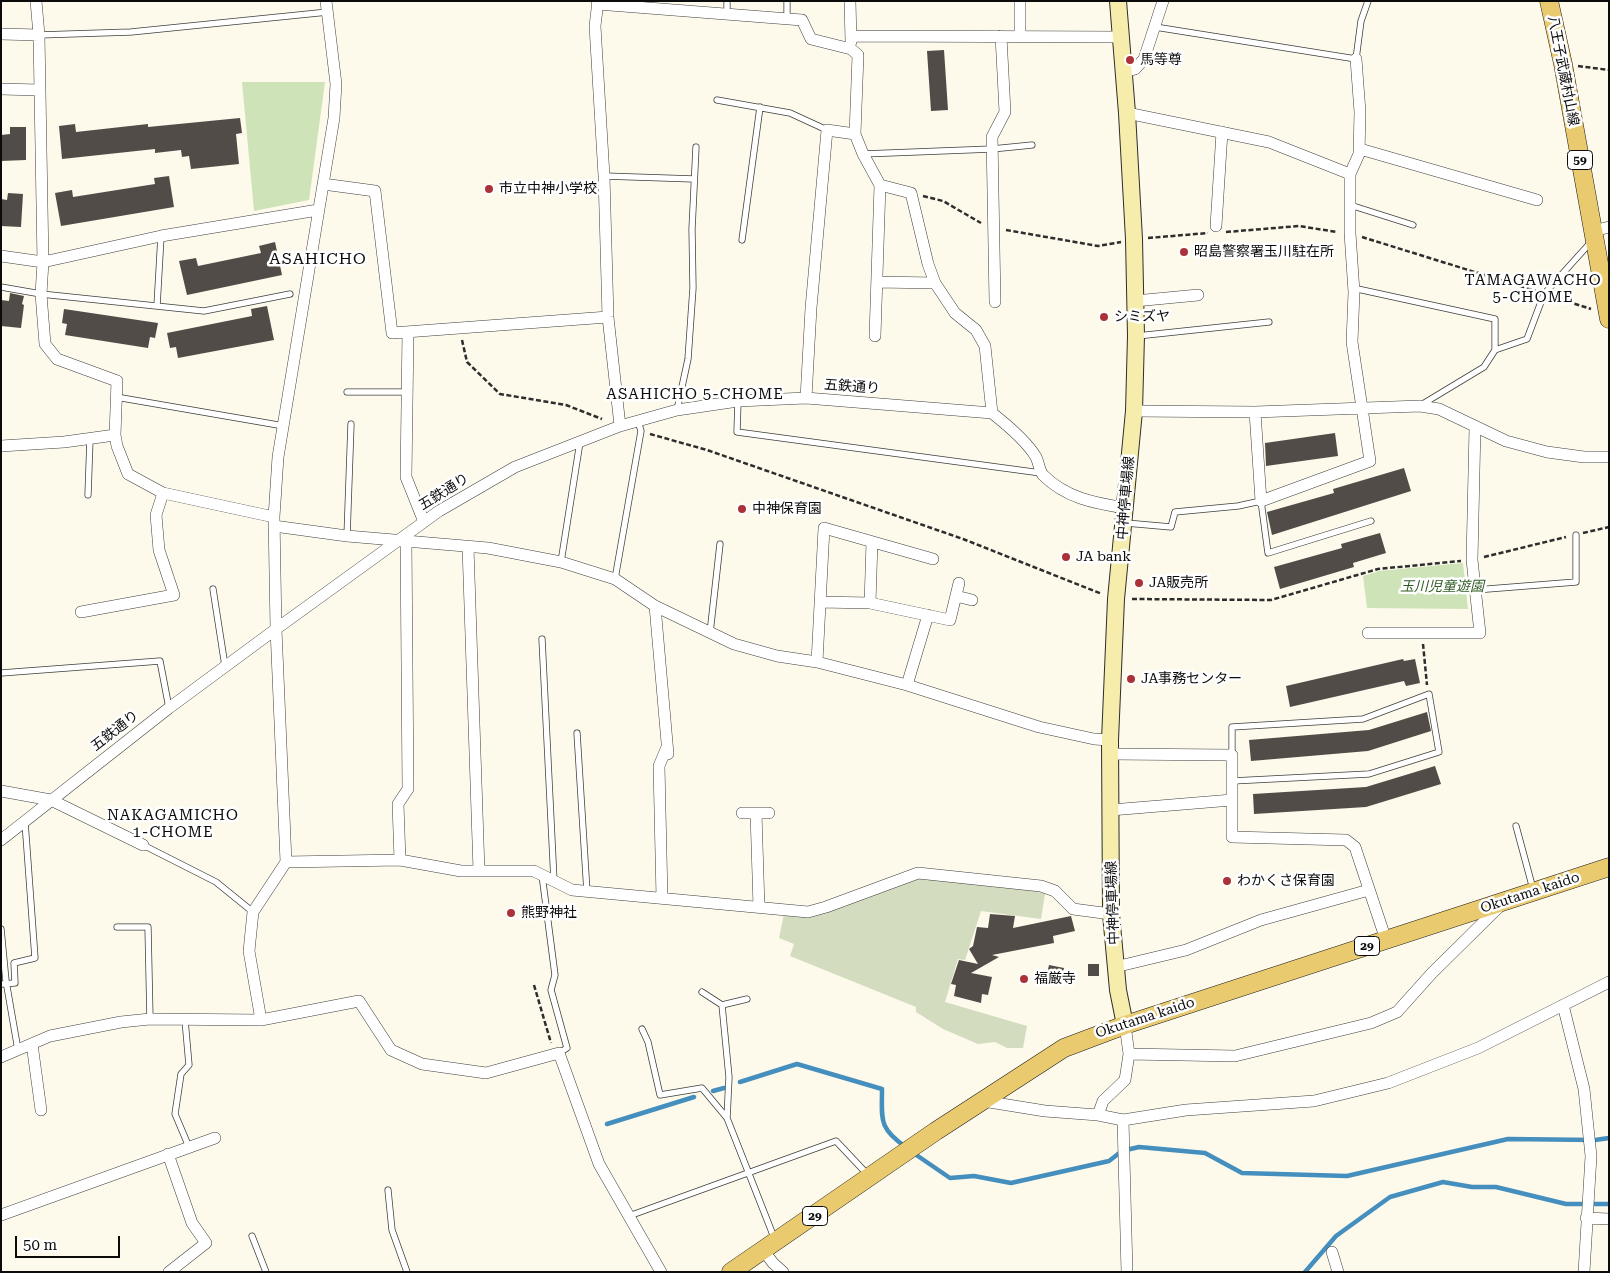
<!DOCTYPE html>
<html>
<head>
<meta charset="utf-8">
<style>
	body { margin:0 }
	#map { position:relative; width:1610px; height:1273px; overflow:hidden; background:#fdf9eb; font-family:"Roboto Serif",serif }
	canvas { display:block }
	.frame { position:absolute; inset:0; border:2px solid #0b0b0b; pointer-events:none }
	.scale { position:absolute; left:15px; top:1236px; width:105px; height:22px; box-sizing:border-box; border:2px solid #0b0b0b; border-top:0; padding-left:6px; font-size:15px; line-height:18px; white-space:nowrap; color:#0b0b0b; -webkit-text-stroke:4px #fff; paint-order:stroke }
</style>
</head>
<body>
<div id="map">
<canvas width="1610" height="1273"></canvas>
<div class="frame"></div>
<div class="scale">50 m</div>
</div>
<script>
const context = document.querySelector('canvas').getContext('2d');
context.lineJoin = 'round';
function fillPath(path, color) { context.fillStyle = color; context.fill(path, 'evenodd'); }
function stroke(path, color, width, dash) { context.strokeStyle = color; context.lineWidth = width; context.lineCap = dash ? 'butt' : 'round'; context.setLineDash(dash || []); context.stroke(path); }
function label(font, color, halo, rows, align = 'center') {
  context.font = font + ' "Roboto Serif","Noto Sans JP",serif'; context.lineWidth = 5; context.setLineDash([]); context.textBaseline = 'middle'; context.strokeStyle = halo; context.fillStyle = color; for (const [text, x, y, turn = 0] of rows) {
    context.save(); context.translate(x, y); context.rotate((+turn || 0) * Math.PI / 180); context.textAlign = isNaN(turn) ? turn : align; if (halo) context.strokeText(text, 0, 0); context.fillText(text, 0, 0); context.restore();
  }
}
const green = new Path2D(`
	M242,82H325L309,200L254,211Z
	M1463,563L1468,609L1367,608L1363,576L1379,571Z`);
const cemetery = new Path2D(`
	M920,877L1032,890L1045,894L1041,919L981,911L965,960L958,959L945,1002L1027,1026L1023,1048H1007L995,1042L978,1044L943,1029L916,1012V1007L790,956L794,944L779,938L784,914Z`);
const stream = new Path2D(`
	M740,1082L797,1064L882,1089C882,1119 878,1128 906,1147
	M713,1091L724,1088
	M607,1124L694,1097
	M912,1152L950,1178L974,1176L1011,1183L1109,1161L1122,1151L1139,1147L1205,1153L1242,1173L1347,1176L1508,1139L1595,1140L1609,1138
	M1305,1272L1336,1236L1390,1197L1443,1182L1472,1187H1496L1566,1204H1609`);
const building = new Path2D(`
	M944,50L948,110L931,111L927,51Z
	M240,118L242,133L236,134L239,164L191,169L189,156L182,157L181,150L155,153V149L62,159L59,126L75,124L76,132L148,124V127Z
	M10,127H26V160L1,161V135L10,134Z
	M169,176L174,207L61,226L55,193L72,190L73,197L155,184L154,178Z
	M8,193L23,194L21,227L1,226V199L7,200Z
	M275,242L282,275L187,295L179,261L196,258L198,266L261,253L259,246Z
	M10,293L24,296L22,304L24,305L21,328L1,326V300L9,301Z
	M267,306L274,340L178,358L176,347L170,348L167,333L252,316L251,309Z
	M64,309L158,323L155,338L150,337L148,348L65,335L67,324L62,323Z
	M1335,433L1338,456L1266,466L1265,443Z
	M1404,468L1411,491L1272,535L1267,512L1334,493L1333,489Z
	M1380,533L1386,553L1353,563L1354,567L1280,589L1274,567L1342,548L1341,544Z
	M1403,659L1404,661L1415,659L1420,683L1406,686L1404,681L1290,707L1286,686Z
	M1427,712L1431,731L1368,751L1251,761L1249,740L1369,730Z
	M1435,766L1441,784L1366,807L1254,814L1253,794L1366,787Z
	M990,914L1015,916L1013,928L1071,916L1075,931L1053,936L1054,943L992,955L999,957L971,973L992,977L988,995L982,994L981,1003L954,996L956,985L951,984L959,960L978,964L969,949L973,946L977,927L988,928Z
	M1088,964H1099V976H1088Z
	M1049,965L1064,968L1061,981L1046,978Z`);
const path = new Path2D(`
	M1578,66L1609,70
	M923,196L943,201L981,223
	M1006,230L1098,246L1121,242
	M1226,232L1299,226L1337,232
	M1362,237L1536,291
	M1148,238L1208,233
	M1553,297L1591,309
	M462,340L467,362L500,394L566,405L602,419
	M650,434L707,450L963,539L1102,594
	M1583,533L1609,527
	M1484,557L1566,537
	M1132,599L1271,600L1378,569L1461,561
	M1423,644L1427,685
	M534,985L551,1043`);
const lane = new Path2D(`
	M727,1V13
	M787,1V18
	M1155,27L1356,59L1361,21L1368,1
	M39,35L131,32L328,12
	M717,100L790,113L827,130
	M863,154L992,149L1032,145
	M604,176L694,179
	M1350,205L1413,225
	M742,240L760,107
	M1,287L41,294L204,311L290,294
	M1353,288L1495,319V350
	M157,306L161,236
	M1137,336L1269,322
	M347,392H407
	M116,397L284,426
	M738,401L737,432L1041,473
	M1421,405L1484,367L1495,350L1527,339L1544,294L1591,242
	M677,410L688,359L693,288L692,229L696,147
	M88,495L90,439
	M1126,523L1171,527L1175,512L1238,506L1261,501L1268,553L1371,521
	M347,536L351,424
	M561,562L580,442
	M615,579L641,431L638,421
	M213,589L225,666
	M1475,590L1576,582V535
	M710,633L720,544
	M542,639L554,881
	M1,673L160,661L169,708
	M577,733L587,892
	M1232,755V727L1363,719L1429,694L1439,752L1369,774L1232,781
	M1516,826L1533,889
	M143,845L216,882L253,912
	M542,875L555,975L551,990L567,1048L559,1053
	M117,927H148L150,1019
	M1,929L6,981L18,1050
	M1,984L15,983L14,963L35,958L25,822
	M702,992L722,1005L747,999
	M722,1005L729,1077L727,1118
	M185,1020L189,1065L181,1074L175,1114L189,1147
	M642,1029L648,1042L660,1095L702,1088L727,1118L775,1240
	M388,1190L392,1230L407,1272
	M629,1216L836,1141L869,1176
	M252,1236L266,1272`);
const street = new Path2D(`
	M36,1L39,35L43,262L41,294L45,344L57,359L117,381L115,435L117,446L128,474L163,493L274,517
	M598,1L595,26L604,176L608,317L620,426
	M850,1L851,42
	M1020,1V36
	M597,4L802,20L811,39L851,49L858,55L855,134L863,154L880,185L911,193L928,264L935,283L955,313L976,330L985,346L992,413C1006,424 1027,442 1036,457C1039,463 1039,470 1043,475C1066,498 1094,503 1125,508
	M1,34L39,35
	M851,36L1121,37
	M1124,72L1135,69L1144,59L1163,1
	M1,89L39,90
	M1127,113L1269,142L1350,174
	M1360,149L1537,200
	M323,184L375,191L392,333L608,317
	M1216,226L1222,132
	M1593,231L1609,227
	M1,256L43,262L161,236L318,210
	M877,282L935,283
	M1135,301L1198,295
	M995,302L992,137L1005,112L1001,36
	M408,332L406,477L424,522
	M875,336L880,185
	M806,398L811,308L827,130L855,134
	M1134,411L1255,412L1420,406L1439,409L1506,441L1547,452L1584,457H1609
	M1255,412L1261,501L1370,461L1352,342L1354,292L1350,233V174L1359,154L1360,112L1356,59
	M1,446L64,442L115,435
	M274,526L347,536L488,548L561,562L615,579L655,606L734,644L777,656L817,662L907,685L1039,727L1094,739L1110,740
	M468,547L479,871
	M956,596L972,600
	M820,602L870,603L950,620L959,583
	M870,603L872,542
	M655,606L668,754
	M81,612L174,595L159,550L156,515L163,493
	M1368,633H1480L1472,560L1475,427
	M817,662L824,528L933,559
	M907,685L928,615
	M1110,754L1232,755V837L1346,840L1355,847L1386,940
	M1,791L51,800L143,845
	M1111,810L1232,800
	M742,813H769
	M756,813L759,907
	M1,840L169,708L276,629L439,511L515,467L620,426L677,410L738,401L806,398L992,413
	M400,860L398,804L408,789L406,541
	M286,862L400,860L461,871H534L572,890L808,912L826,907L918,873L1041,886L1055,891L1073,909L1111,914
	M662,898L659,766L667,747
	M1115,967L1186,950L1261,920L1369,890
	M1563,1005L1584,1089L1591,1156L1584,1272
	M261,1020L249,951L253,912L286,862L276,629L274,517L278,457L334,118L336,84L326,1
	M32,1044L41,1110
	M1129,1054L1235,1056L1371,1023L1397,1012L1432,973L1502,904
	M1,1057L50,1036L121,1022L150,1019L261,1020L359,1001L391,1050L422,1064L486,1073L559,1053L599,1164L661,1272
	M983,1101L1045,1111L1098,1115L1123,1120L1186,1110L1314,1101L1388,1083L1478,1048L1609,982
	M1098,1115L1103,1101L1125,1080L1129,1054L1125,1025
	M1123,1120L1127,1272
	M168,1154L192,1223L206,1243L169,1272
	M1,1215L215,1138
	M1586,1218L1609,1219
	M763,1250L773,1263L783,1272
	M1332,1252L1338,1272`);
const secondary = new Path2D(`
	M1118,1L1127,113L1134,239L1136,336L1134,411L1116,599L1110,740L1111,914L1118,990L1125,1025`);
const primary = new Path2D(`
	M1549,1L1563,64L1609,319
	M731,1272L936,1131L1064,1048L1125,1025L1609,867`);
const markers = [
	[1130,60,5,"#ac323a"],
	[489,189,5,"#ac323a"],
	[1184,252,5,"#ac323a"],
	[1104,317,5,"#ac323a"],
	[742,509,5,"#ac323a"],
	[1066,557,5,"#ac323a"],
	[1139,583,5,"#ac323a"],
	[1131,679,5,"#ac323a"],
	[1227,881,5,"#ac323a"],
	[511,913,5,"#ac323a"],
	[1024,979,5,"#ac323a"]
];
const shields = [
	[1580,160,25],
	[1367,946,25],
	[815,1216,25]
];
const shieldNames = [
	["59",1580,160],
	["29",1367,946],
	["29",815,1216]
];
const poiNames = [
	["馬等尊",1140,60],
	["市立中神小学校",499,189],
	["昭島警察署玉川駐在所",1194,252],
	["シミズヤ",1114,317],
	["中神保育園",752,509],
	["JA bank",1076,557],
	["JA販売所",1149,583],
	["JA事務センター",1141,679],
	["わかくさ保育園",1237,881],
	["熊野神社",521,913],
	["福厳寺",1034,979]
];
const streetNames = [
	["八王子武蔵村山線",1563,71,79],
	["五鉄通り",852,387,4],
	["五鉄通り",444,492,-32],
	["中神停車場線",1126,498,-85],
	["五鉄通り",115,731,-38],
	["Okutama kaido",1530,893,-18],
	["中神停車場線",1113,903,-92],
	["Okutama kaido",1145,1018,-18]
];
const parkNames = [
	["玉川児童遊園",1442,587]
];
const neighbourhoodNames = [
	["TAMAGAWACHO",1533,281],
	["5-CHOME",1533,298],
	["ASAHICHO 5-CHOME",695,395],
	["NAKAGAMICHO",173,816],
	["1-CHOME",173,833]
];
const quarterNames = [
	["ASAHICHO",318,259]
];
fillPath(green, '#cfe3b9');
fillPath(cemetery, '#d3dcbf');
stroke(stream, '#448fbe', 4.5);
fillPath(building, '#524c49');
stroke(lane, '#3e3e3e', 7);
stroke(street, '#3e3e3e', 12);
stroke(secondary, '#2d2d2d', 18);
stroke(primary, '#1c1c1c', 19);
stroke(path, '#2d2d2d', 2.5, [5, 2.5]);
stroke(lane, '#fff', 5.5);
stroke(street, '#fff', 11);
stroke(secondary, '#f6edad', 16);
stroke(primary, '#eaca6e', 18);
for (const [x, y, r, color] of markers) { const dot = new Path2D(); dot.arc(x, y, r, 0, 2 * Math.PI); context.fillStyle = color; context.fill(dot); stroke(dot, '#fff', 2); }
for (const [x, y, w] of shields) { const box = new Path2D(); box.roundRect(x - w / 2, y - 9.5, w, 19, 4); context.fillStyle = '#fff'; context.fill(box); stroke(box, '#0b0b0b', 1); }
label('bold 12px', '#0b0b0b', null, shieldNames);
label('14px', '#0b0b0b', '#fff', poiNames, 'left');
label('14px', '#0b0b0b', '#fff', streetNames);
label('italic 14px', '#2f5b23', '#fff', parkNames);
context.letterSpacing = '1px';
label('15px', '#0b0b0b', '#fff', neighbourhoodNames);
context.letterSpacing = '0px';
context.letterSpacing = '1px';
label('16px', '#0b0b0b', '#fff', quarterNames);
context.letterSpacing = '0px';
</script>
</body>
</html>
